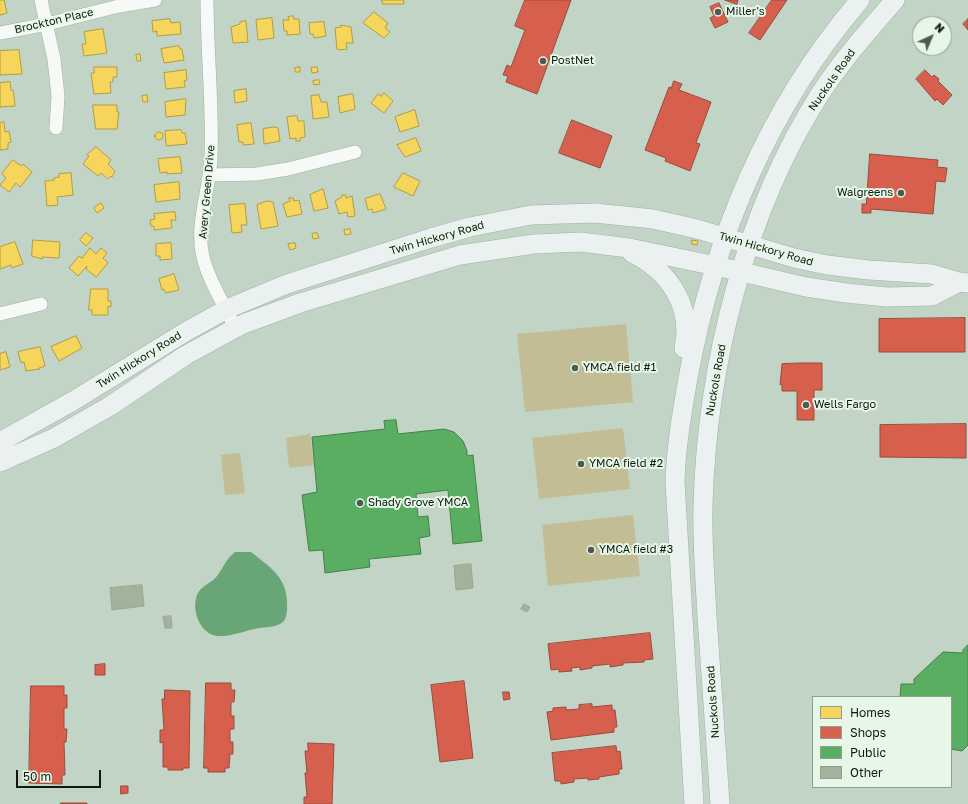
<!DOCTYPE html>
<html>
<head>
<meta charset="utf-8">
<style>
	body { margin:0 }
	#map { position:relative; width:968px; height:804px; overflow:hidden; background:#c2d4c5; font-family:"Golos Text",sans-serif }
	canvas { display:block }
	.legend { position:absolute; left:812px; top:696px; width:140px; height:92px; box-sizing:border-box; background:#e6f7e8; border:1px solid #8f9e91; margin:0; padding:5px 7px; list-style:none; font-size:12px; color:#0d190f }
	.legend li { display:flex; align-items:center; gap:8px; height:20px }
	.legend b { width:20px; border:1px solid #8f9e91 }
	.north { position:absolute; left:912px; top:16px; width:40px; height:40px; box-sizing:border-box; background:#e6f7e8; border:1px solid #8f9e91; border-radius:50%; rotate:44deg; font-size:11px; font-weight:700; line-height:16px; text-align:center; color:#0d190f }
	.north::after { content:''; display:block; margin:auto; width:14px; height:18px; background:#4c5a4f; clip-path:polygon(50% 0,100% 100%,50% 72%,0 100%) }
	.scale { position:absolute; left:16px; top:770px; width:85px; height:18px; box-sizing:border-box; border:2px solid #0d190f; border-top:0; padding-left:5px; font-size:12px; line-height:14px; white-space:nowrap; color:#0d190f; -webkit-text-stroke:3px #e6f7e8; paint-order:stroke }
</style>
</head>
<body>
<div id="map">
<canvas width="968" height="804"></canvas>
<ul class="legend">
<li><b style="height:11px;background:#f6d55c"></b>Homes</li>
<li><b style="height:11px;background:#d6604d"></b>Shops</li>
<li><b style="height:11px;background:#5aae61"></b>Public</li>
<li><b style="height:11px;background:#a3b29b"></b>Other</li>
</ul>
<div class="north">N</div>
<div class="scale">50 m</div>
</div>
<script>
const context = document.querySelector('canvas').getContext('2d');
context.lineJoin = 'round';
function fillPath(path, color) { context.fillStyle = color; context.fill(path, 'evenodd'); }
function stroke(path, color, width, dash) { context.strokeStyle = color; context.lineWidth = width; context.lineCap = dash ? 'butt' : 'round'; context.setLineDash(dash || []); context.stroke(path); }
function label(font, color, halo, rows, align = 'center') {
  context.font = font + ' "Golos Text",sans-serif'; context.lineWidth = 4; context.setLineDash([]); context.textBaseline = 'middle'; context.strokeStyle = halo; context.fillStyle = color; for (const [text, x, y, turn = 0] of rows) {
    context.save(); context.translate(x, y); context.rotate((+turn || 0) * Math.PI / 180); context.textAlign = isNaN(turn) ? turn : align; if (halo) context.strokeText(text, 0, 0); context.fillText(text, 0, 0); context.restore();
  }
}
const green = new Path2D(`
	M626,324L633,402L525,412L517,334Z
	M623,428L630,489L539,499L532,438Z
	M310,434L314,465L289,468L286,438Z
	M240,453L245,493L225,495L221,455Z
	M633,515L640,576L548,586L542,525Z`);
const water = new Path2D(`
	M235,552H251C274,570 289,579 287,611C286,616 286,621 280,624C272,628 262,627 254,629C242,632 229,637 217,636C200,634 191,610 197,595C200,586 212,583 217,576C224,567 225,560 235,552Z`);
const homes = new Path2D(`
	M0,0H4L7,13L0,15Z
	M382,0H403L404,4H383Z
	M374,12L388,23L385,28L390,32L384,38L363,23Z
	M293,16L294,19H299L300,34L287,35V31H284L283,20H289L288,17Z
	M272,18L274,38L258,40L256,20Z
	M170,19L171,23L180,22L181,34L157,36V31L153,32L152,21Z
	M246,21L248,42L233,43L231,27L240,24V22Z
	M324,22L326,36L314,38L313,34H310L309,23Z
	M341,25L351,27L353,43H346L347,49L341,50L337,49L335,28L341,27Z
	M103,29L107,53L84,56L82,44H86L84,32Z
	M179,46L180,49H182L184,60L164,63L161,49Z
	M19,50L22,74L0,75V51Z
	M140,54L141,61H137L136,55Z
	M94,67H117V77H113V82H110L111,93L94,94L91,73H94Z
	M300,67V72H295V68Z
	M317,67L318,72L312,73L311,68Z
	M186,70L187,80L184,81L185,87L166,89L164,73Z
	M319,80L320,84L314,85L313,81Z
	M10,82L11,90H13L14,95L15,106L0,107V83Z
	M246,89L247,101L235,103L234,91Z
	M384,93L393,101L384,113L371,103L378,94L381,96Z
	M353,94L355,109L340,113L338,97Z
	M147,95L148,102H143L142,96Z
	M319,95L321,102H327L329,117L313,119L311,96Z
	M186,99L185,115L166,117L165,102Z
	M93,105H117V112H119L117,129H96Z
	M415,110L419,126L400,132L395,117Z
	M297,116L298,121H304L305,137L300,138V141H296V138L290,139L287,117Z
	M4,122L5,132L9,131L11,142L8,143V149L0,150V123Z
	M251,123L254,144L243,145V142H239L237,125Z
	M274,127L278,128L280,141L264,144L263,129Z
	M181,130L182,133H185L187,144L166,146L165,131Z
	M155 136a4 4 0 1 1 8 0a4 4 0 1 1-8 0Z
	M416,138L421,151L405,157L397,145Z
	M96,147L111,160L108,164L115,171L112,177L111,176L108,179L101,173L98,176L83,164L89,156L87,155Z
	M180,157L182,173L167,174V172L160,173L158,159Z
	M13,160L21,166L23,164L32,172L20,187L16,183L9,192L0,185L6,178L2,174Z
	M71,173L73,195L57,197L58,205L47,206L45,181L54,180V178L59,177V174Z
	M403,173L420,181L413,196L394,187Z
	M179,182L180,199L156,202L154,185Z
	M323,189L328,208L314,211L310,195Z
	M380,194L386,209L373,213L372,209L368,210L365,199Z
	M342,195H346V198L352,196L355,216L348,217L347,212L339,214L335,201L342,197Z
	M289,198H293L294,201L299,200L302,214L287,217L283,204L290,201Z
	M267,201L273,202L278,226L261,229L257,205Z
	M101,203L104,208L97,213L94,208Z
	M245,204L247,225H241L242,232L232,233L229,205Z
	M175,212L176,220H171L172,228L154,230V226H151L150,220L155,219L154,214Z
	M350,229L351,234L345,235L344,230Z
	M86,233L93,238L86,246L80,240Z
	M317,233L319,238L313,239L312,234Z
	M33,240L60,242L59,258L42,257V259L32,256Z
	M692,240L698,241L697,245L692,244Z
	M15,242L23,264L12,268L11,265L0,269V247Z
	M171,243L172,259L160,260V256H156V244Z
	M295,243L296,248L290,250L288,244Z
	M90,248L96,254L101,248L107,253L103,258L108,263L96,277L86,269L87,266L78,276L69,268L79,256L82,258Z
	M174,274L179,290L166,293L164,289L162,290L159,279Z
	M91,289H108V301H111V307L108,306V315H92V310H89Z
	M76,336L82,348L59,361L51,347Z
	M40,347L45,366L39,368L40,369L26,371L24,362L21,363L18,352Z
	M6,352L10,367L0,370V354Z`);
const shops = new Path2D(`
	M525,0H571L537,94L506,82L508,76L503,75L507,65L511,67L525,30L515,26Z
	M725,0H738L737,4Z
	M772,0H787L760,40L749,33Z
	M719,3L728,22L715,28L710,18L714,16L710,7Z
	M968,19V30L963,24Z
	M925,70L932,77L934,75L939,79L938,81L952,95L943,105L937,99L935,101L916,79Z
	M674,81L682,84L679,90L711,102L696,143L700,144L690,171L665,161L666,158L645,150L669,87L671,88Z
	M572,120L612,136L600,168L559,153Z
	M870,154L938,160L937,167L947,168L945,182L936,181L933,214L871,209V213H862V204H866Z
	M965,318V352H879V319Z
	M799,363H822V390H814V420H797V391H782V384L780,385L782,364Z
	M966,424V458L880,457V425Z
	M650,633L653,659L644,660V662L623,663V665L610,667V664L592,666V668L580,670V667L571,668L572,671L559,672V669L551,670L548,644Z
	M105,664V675H95V665Z
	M464,681L473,758L440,762L431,685Z
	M206,683H231V690H235L234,702H231V716H234V729H230V742H233V754H230L229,768H225V772H208V768H204Z
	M31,686H64V695H67V708H64V729H67L66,742H64L65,775H62V784L29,783Z
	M165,690L190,691L189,768H183V770H168V767H163V742L160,743V730H164L162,699H164Z
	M503,692H509L510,699L504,700Z
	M592,704V707L612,705V710H615L617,727H614V732L551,740L547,712L553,711V708L566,707V710L579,709V705Z
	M308,743L334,744L332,804H304V797H307L305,773H307L305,751H308Z
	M616,746L617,752L620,751L622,769H619V774L599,777V779L588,780V778L574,779V782L561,784V781H555L552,753Z
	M121,786H128V793L121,794Z
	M61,803H87V804H61Z`);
const public = new Path2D(`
	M396,420L398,434L444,429L454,432L463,441L467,451V456L473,455L482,541L453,544L448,490L416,494L418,517L428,516L430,536L419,538L421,554L369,559L370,567L325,573L323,550L309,551L302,495L317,492L312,437L385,429L384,421Z
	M968,645V745L962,751L951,749V697H900L901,684H914V679L943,652L963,653V650Z`);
const building = new Path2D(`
	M471,564L473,588L456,590L454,566Z
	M142,585L144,606L112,610L110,588Z
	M524,604L530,607L527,612L521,609Z
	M171,616L172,628H165L163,617Z`);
const street = new Path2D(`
	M41,0L54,59L58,96L56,128
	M207,0C207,53 213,105 211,157C210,190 195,224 203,257C209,282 225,305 235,328
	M0,33L47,24L119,6L155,0
	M209,175L257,174L288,169L355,152
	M0,314L41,304`);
const secondary = new Path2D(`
	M632,253C669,271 693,306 684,348
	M0,442L73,401L187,331L227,309L287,284L431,238L470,227L531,215L595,213L653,219L697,229L794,258L827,265L869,270L932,274L959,282L968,283
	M0,462L54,438L110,406L186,355L243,324L300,303L460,255L534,244L581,242L629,248L716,266L806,287L846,293L887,297L932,296L959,282
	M694,804L675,482C676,446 682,413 688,378C713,240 768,107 860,0
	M720,804C716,741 711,679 707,616C705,579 702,542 703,505C707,365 745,212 820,94C842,60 869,30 895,0`);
const markers = [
	[718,12,4,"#4c5a4f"],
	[543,61,4,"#4c5a4f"],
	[901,193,4,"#4c5a4f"],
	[575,368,4,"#4c5a4f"],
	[806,405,4,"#4c5a4f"],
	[581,464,4,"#4c5a4f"],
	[360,503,4,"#4c5a4f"],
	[591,550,4,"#4c5a4f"]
];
const poiNames = [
	["Miller's",726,12],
	["PostNet",551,61],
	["Walgreens",893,193,"right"],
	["YMCA field #1",583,368],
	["Wells Fargo",814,405],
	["YMCA field #2",589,464],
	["Shady Grove YMCA",368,503],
	["YMCA field #3",599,550]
];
const streetNames = [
	["Brockton Place",54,21,-13],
	["Nuckols Road",832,80,-55],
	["Avery Green Drive",207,192,-85],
	["Twin Hickory Road",437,238,-16],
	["Twin Hickory Road",766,249,16],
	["Twin Hickory Road",139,360,-32],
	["Nuckols Road",716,380,-80],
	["Nuckols Road",713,702,-94]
];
fillPath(green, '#c2bd94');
fillPath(water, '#69a677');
fillPath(homes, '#f6d55c');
stroke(homes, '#b09d45', 1);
fillPath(shops, '#d6604d');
stroke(shops, '#9a4b3a', 1);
fillPath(public, '#5aae61');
stroke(public, '#438148', 1);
fillPath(building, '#a3b29b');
stroke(building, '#9ba699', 1);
stroke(street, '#a3b0a5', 14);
stroke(secondary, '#a3b0a5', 20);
stroke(street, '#f6f9f6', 13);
stroke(secondary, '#ebf1f0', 19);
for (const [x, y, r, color] of markers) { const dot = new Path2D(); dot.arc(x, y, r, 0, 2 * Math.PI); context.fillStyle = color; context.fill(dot); stroke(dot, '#e6f7e8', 1.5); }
label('11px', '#0d190f', '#e6f7e8', poiNames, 'left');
label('11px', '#0d190f', '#e6f7e8', streetNames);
</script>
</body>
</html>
